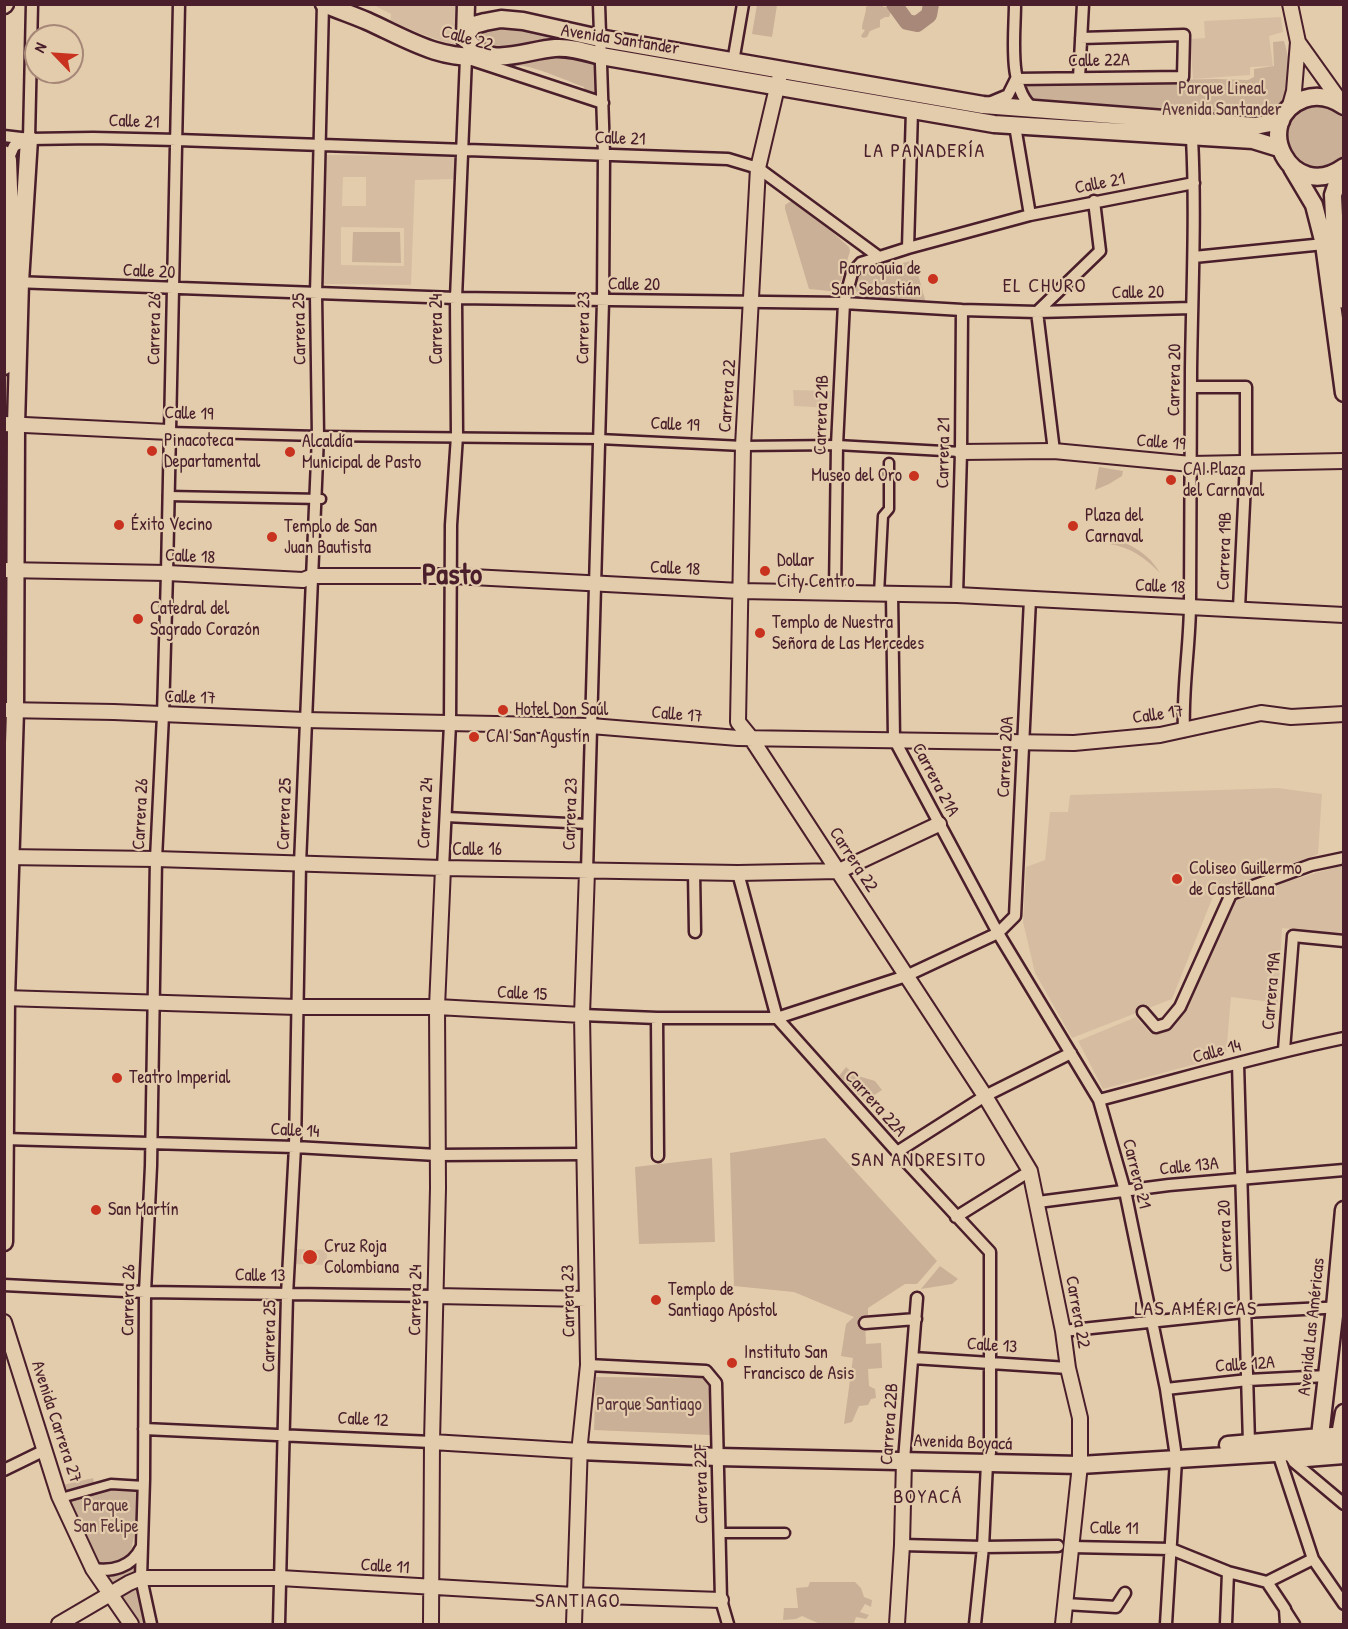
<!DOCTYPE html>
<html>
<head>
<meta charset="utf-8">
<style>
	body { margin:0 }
	#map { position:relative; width:1348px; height:1629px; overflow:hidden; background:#e3ccac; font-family:"Patrick Hand",sans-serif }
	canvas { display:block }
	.frame { position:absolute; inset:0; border:6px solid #4a1f2b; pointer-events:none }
	.north { position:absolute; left:24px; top:24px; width:60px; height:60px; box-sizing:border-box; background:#e3ccac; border:2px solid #a68778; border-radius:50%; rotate:295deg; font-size:16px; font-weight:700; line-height:24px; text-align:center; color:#4a1f2b }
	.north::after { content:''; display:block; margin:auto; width:21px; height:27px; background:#c8321e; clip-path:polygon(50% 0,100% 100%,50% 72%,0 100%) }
</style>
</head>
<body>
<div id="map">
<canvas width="1348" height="1629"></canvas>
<div class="frame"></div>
<div class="north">N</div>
</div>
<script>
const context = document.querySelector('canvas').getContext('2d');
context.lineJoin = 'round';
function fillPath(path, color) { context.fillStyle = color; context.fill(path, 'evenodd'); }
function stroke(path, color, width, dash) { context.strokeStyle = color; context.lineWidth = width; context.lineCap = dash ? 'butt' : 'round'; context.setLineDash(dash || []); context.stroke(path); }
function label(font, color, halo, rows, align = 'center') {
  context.font = font + ' "Patrick Hand",sans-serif'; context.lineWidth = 4.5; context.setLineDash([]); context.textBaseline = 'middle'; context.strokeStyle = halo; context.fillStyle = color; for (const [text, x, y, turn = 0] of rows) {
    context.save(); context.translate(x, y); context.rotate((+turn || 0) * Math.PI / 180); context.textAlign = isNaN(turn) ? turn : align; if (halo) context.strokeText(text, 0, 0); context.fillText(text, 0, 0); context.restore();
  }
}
const built = new Path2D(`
	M376,5H457L454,46L390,22L391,14L377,7Z
	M1281,17L1283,32L1269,36L1273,66L1250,67V75L1193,79L1190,39L1205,38L1204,21Z
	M326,155L455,156V179L415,180L411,285L324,284ZM343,177H366V206H342ZM341,227L404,228V266L341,265Z
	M793,390L831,391L830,408L794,406Z
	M1278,788L1322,794L1318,854L1273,873L1214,894L1172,999L1072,1038L1035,973L1023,922L1026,867L1045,860L1050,812H1068L1070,795Z
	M1343,865V935L1282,928L1278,1003L1231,997L1226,1056L1103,1089L1078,1041L1136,1017L1150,1033L1169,1031L1186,1007L1238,896Z
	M294,1249L327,1250V1265L293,1264Z`);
const green = new Path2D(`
	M883,4V7H889L891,12L889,17H885L880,20V27L870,31L867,37L863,38L861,36L865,30L862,29C862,21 866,15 866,7L870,5Z
	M757,5H777L772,37L752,34Z
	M507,26L596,41L598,52L486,50L478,39L479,33L485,27Z
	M1284,41C1291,66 1298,99 1269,114C1264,117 1257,118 1251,120L1027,102L1021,83L1215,79L1248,80L1254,77V69L1274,66L1273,42Z
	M540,54L599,59L601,99L585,94L584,87C564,80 544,70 524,66C515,65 508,69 500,65L524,61Z
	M1300,101L1343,108V165L1334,171L1295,169L1282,121Z
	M791,201L800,203L849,247L850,251L839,288L830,291L809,289L785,209V205Z
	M353,232H400L401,263L352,262Z
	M914,260L926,303L862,299L857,294L854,282L860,272L870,269L873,271Z
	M1099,467L1123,471L1122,476L1109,484L1095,490Z
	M1111,538C1132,544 1149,554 1160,573C1145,558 1131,547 1109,544Z
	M846,1067L855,1075L875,1081L882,1090L865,1101L839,1076Z
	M825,1138L937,1261L917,1284H905L868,1308V1322L865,1323L866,1344L881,1343L882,1368L868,1369L869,1386L875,1389L876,1398L871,1399L868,1405L859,1406L852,1422L844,1424L853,1358L841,1356L846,1324L854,1317L794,1292L734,1286L730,1153Z
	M712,1158L715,1242L639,1244L635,1167Z
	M940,1266L958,1279L952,1284L921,1289Z
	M596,1377L704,1378L711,1385L710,1435L594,1430Z
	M93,1478L95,1486L138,1488L137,1522L130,1556L111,1566L95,1564L69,1507L63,1485Z
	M137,1559L138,1577L114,1588L104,1573Z
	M810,1582H855L861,1588L864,1597L872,1600L871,1607L865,1604L860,1612L869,1615L866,1619L856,1617L854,1623L859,1624H820L802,1616L796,1619L783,1620L784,1608H798L796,1588L808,1587Z
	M138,1583L148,1624H138L119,1594Z`);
const river = new Path2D(`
	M894,4L907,22L917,24L929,15L931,4`);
const pedestrian = new Path2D(`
	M169,432L318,436L599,439L743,446L837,445L961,452
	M168,496L321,499
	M879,594L883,516L889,509V463
	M446,817L588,824
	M61,1498L111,1484L144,1486
	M720,1533H785
	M1286,1610L1295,1624`);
const minor = new Path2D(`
	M1015,4C1015,35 1007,89 1034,109
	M733,62L743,4
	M1079,78L1083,4
	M1016,79L1183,77L1184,35L1081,38
	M989,103L1008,95L1016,79
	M1015,126L1030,215
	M4,136L29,139L93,138L177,140L728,159L758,168L879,257
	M29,139L32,4
	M8,160L14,146L29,139
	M908,248L912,110
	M1194,257L1324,244
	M14,282L456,298L844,303L962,310L1037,312L1192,308
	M1191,387H1246V462L1239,608
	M1054,451L1037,312L1100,251L1094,201
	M835,592L837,445L844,303L852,273L861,263L908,248L1030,215L1194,183
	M892,594L894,739L998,933L1099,1100L1125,1191L1166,1389L1175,1450
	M957,595L961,452L962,310
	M1184,731C1182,688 1190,646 1190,603C1191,525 1190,448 1191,370C1192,293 1196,215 1192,138
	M443,868L450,724L451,525L457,436L456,298L466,58L603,103
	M587,871L603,301L604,154L599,4
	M694,872L695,932
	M738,873L777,1018L897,1152L990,1252V1453
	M1143,1012L1156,1027L1166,1024L1180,1007L1231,894L1311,865L1344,858
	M582,1015L657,1018H777L906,976L998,933L1015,916L1030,599
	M657,1018L658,1156
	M1284,1050L1293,936L1344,941
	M1238,1064L1249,1443
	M1099,1100C1181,1079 1261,1055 1344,1038
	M4,1139L295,1147L437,1155L584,1154
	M897,1152L985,1096L1071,1053
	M1038,1202L1169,1185L1344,1170
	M956,1217L1030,1171
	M4,1285L145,1292L436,1296
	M865,1323L916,1319
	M1063,1331L1244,1312L1344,1307
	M913,1358L1068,1368
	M588,1365L706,1371L716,1383L721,1600L728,1624
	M1166,1389L1248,1380L1327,1376
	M144,1429L432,1442
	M1288,1452L1294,1462L1344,1504
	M1278,1453L1313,1559L1344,1604
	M904,1460L917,1298
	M1294,1462L1344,1458
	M4,1470L45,1450
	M902,1545L983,1547L1058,1546
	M1071,1547L1171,1549L1228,1572L1267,1582L1313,1559
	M93,1569C112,1572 132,1567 141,1548
	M1267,1582L1285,1609L1286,1624
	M1065,1604L1116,1607L1125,1593
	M151,1624L141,1578L144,1479L145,1292L151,1166L156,859L163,715L167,573L179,4
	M279,1624L287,1295L295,1147L300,864L318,436L316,294L323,4
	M975,1624L983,1547L987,1463
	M1166,1624L1176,1460
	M1226,1624L1228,1572`);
const tertiary = new Path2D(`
	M1298,42L1343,105
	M779,79L758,168L743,446L738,722L751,738L985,1096L1030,1171L1063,1331L1068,1368L1080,1418V1465L1063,1624
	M1289,109L1294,91L1298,42L1290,4
	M4,424L169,432
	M961,452L1054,451L1191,464L1344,461
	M4,570L167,573L303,580L313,576H453L740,591L957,595L1344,615
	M4,710L114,712L305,720L591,726L738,738L1074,743L1160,735L1261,713L1291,717L1344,714
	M4,857L156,859L443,868L738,873L839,871L939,824
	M4,998L297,1007H437L582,1015
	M436,1296L587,1299
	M4,1322L59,1496L93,1569L131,1624
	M432,1442L580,1451
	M59,1624L129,1583L141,1578H280L574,1595L721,1600
	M431,1624L432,1442L438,1188L437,1007L443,868
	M574,1624L580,1443L588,1365L582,1015L587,871
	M897,1624L902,1545L904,1460`);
const secondary = new Path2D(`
	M324,4C338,10 353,15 367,21C407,39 440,61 485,56
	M4,5L5,4
	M465,39L466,4
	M1344,106C1332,98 1318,94 1304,99C1249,120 1291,205 1344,167
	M1279,148L1253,140L994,124L601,56C586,52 571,47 555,48C524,50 485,72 465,36L474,25L485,22L501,19L523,21L599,38L983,105L1255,126L1281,121
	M4,154L8,160L10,216L4,366
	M1292,168L1314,205L1324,244L1344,393
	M1342,169L1333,195L1336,258L1344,300
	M4,1242L6,998L15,711L16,425L20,282L29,139
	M1228,1445L1344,1435
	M1340,1446V1435L1344,1413
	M1321,1447L1320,1436L1335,1307L1344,1210
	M580,1451L718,1457L1080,1465L1308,1451L1344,1447`);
const markers = [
	[933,279,6,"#c8321e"],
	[152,451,6,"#c8321e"],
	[290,452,6,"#c8321e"],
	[914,476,6,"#c8321e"],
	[1171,480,6,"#c8321e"],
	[119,525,6,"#c8321e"],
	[1073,526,6,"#c8321e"],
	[272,537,6,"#c8321e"],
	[765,571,6,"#c8321e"],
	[138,619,6,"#c8321e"],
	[760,633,6,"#c8321e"],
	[503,710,6,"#c8321e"],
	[474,737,6,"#c8321e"],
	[1177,879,6,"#c8321e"],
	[117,1078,6,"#c8321e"],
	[96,1210,6,"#c8321e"],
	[310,1257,8,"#c8321e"],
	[656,1300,6,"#c8321e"],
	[732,1363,6,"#c8321e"]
];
const streetNames = [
	["Calle 22",467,39,16],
	["Avenida Santander",620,40,9],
	["Calle 22A",1099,61,-1],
	["Calle 21",134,122,2],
	["Calle 21",620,139,2],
	["Calle 21",1100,184,-11],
	["Calle 20",149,272,3],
	["Calle 20",634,285,1],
	["Calle 20",1138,293,-1],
	["Carrera 23",584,328,-89],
	["Carrera 26",155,329,-89],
	["Carrera 25",300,329,-91],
	["Carrera 24",437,329,-90],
	["Carrera 20",1175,380,-89],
	["Carrera 22",728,396,-86],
	["Calle 19",189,414,2],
	["Carrera 21B",822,415,-88],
	["Calle 19",675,425,3],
	["Calle 19",1161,443,5],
	["Carrera 21",944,453,-89],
	["Carrera 19B",1225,551,-88],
	["Calle 18",190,557,3],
	["Calle 18",675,569,3],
	["Calle 18",1160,587,3],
	["Calle 17",190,698,2],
	["Calle 17",677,715,5],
	["Calle 17",1158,715,-8],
	["Carrera 20A",1006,757,-87],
	["Carrera 21A",935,780,62],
	["Carrera 24",426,813,-87],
	["Carrera 26",141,814,-87],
	["Carrera 25",285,814,-88],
	["Carrera 23",571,814,-88],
	["Calle 16",477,850],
	["Carrera 22",853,860,57],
	["Carrera 19A",1272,991,-85],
	["Calle 15",522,994,3],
	["Calle 14",1217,1052,-15],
	["Carrera 22A",875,1104,48],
	["Calle 14",295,1131,3],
	["Calle 13A",1189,1167,-6],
	["Carrera 21",1136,1174,76],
	["Carrera 20",1226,1236,-92],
	["Calle 13",260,1276,1],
	["Carrera 26",129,1300,-89],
	["Carrera 24",416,1300,-89],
	["Carrera 23",569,1301,-91],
	["Carrera 22",1077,1312,80],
	["Avenida Las Américas",1312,1327,-84],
	["Carrera 25",270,1336,-89],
	["Calle 13",992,1346,4],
	["Calle 12A",1245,1365,-4],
	["Calle 12",363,1420,3],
	["Avenida Carrera 27",56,1422,72],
	["Carrera 22B",890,1424,-86],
	["Avenida Boyacá",963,1443,2],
	["Carrera 22F",702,1484,-91],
	["Calle 11",1114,1529,1],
	["Calle 11",385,1567,4]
];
const parkNames = [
	["Parque Lineal",1222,89],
	["Avenida Santander",1222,110],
	["Parque Santiago",649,1405],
	["Parque",106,1506],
	["San Felipe",106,1527]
];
const poiNames = [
	["Parroquia de",921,269,"right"],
	["San Sebastián",921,290,"right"],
	["Pinacoteca",164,441],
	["Departamental",164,462],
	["Alcaldía",302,442],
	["Municipal de Pasto",302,463],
	["CAI Plaza",1183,470],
	["del Carnaval",1183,491],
	["Museo del Oro",902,476,"right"],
	["Plaza del",1085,516],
	["Carnaval",1085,537],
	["Éxito Vecino",131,525],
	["Templo de San",284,527],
	["Juan Bautista",284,548],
	["Dollar",777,561],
	["City Centro",777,582],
	["Catedral del",150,609],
	["Sagrado Corazón",150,630],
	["Templo de Nuestra",772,623],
	["Señora de Las Mercedes",772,644],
	["Hotel Don Saúl",515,710],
	["CAI San Agustín",486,737],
	["Coliseo Guillermo",1189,869],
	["de Castellana",1189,890],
	["Teatro Imperial",129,1078],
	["San Martín",108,1210],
	["Cruz Roja",324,1247],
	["Colombiana",324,1268],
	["Templo de",668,1290],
	["Santiago Apóstol",668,1311],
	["Instituto San",744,1353],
	["Francisco de Asis",744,1374]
];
const neighbourhoodNames = [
	["LA PANADERÍA",925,152],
	["EL CHURO",1045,287],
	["SAN ANDRESITO",919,1161],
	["LAS AMÉRICAS",1196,1310],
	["BOYACÁ",928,1498],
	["SANTIAGO",578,1602]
];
const townNames = [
	["Pasto",452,576]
];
fillPath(built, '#d6bda1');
fillPath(green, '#cab097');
stroke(river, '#a78879', 16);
stroke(pedestrian, '#4a1f2b', 13);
stroke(minor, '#4a1f2b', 15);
stroke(tertiary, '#4a1f2b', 18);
stroke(secondary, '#4a1f2b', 21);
stroke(pedestrian, '#e3ccac', 8);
stroke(minor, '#e3ccac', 10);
stroke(tertiary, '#e3ccac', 14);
stroke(secondary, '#e3ccac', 16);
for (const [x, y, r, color] of markers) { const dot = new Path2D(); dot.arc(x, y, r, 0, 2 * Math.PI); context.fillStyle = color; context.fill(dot); stroke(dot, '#e3ccac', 2); }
label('18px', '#4a1f2b', '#e3ccac', streetNames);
label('18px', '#5d353b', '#e3ccac', parkNames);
label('18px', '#4a1f2b', '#e3ccac', poiNames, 'left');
context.letterSpacing = '1.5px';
label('20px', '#4a1f2b', '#e3ccac', neighbourhoodNames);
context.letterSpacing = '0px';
label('bold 30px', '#4a1f2b', '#e3ccac', townNames);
</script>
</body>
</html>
